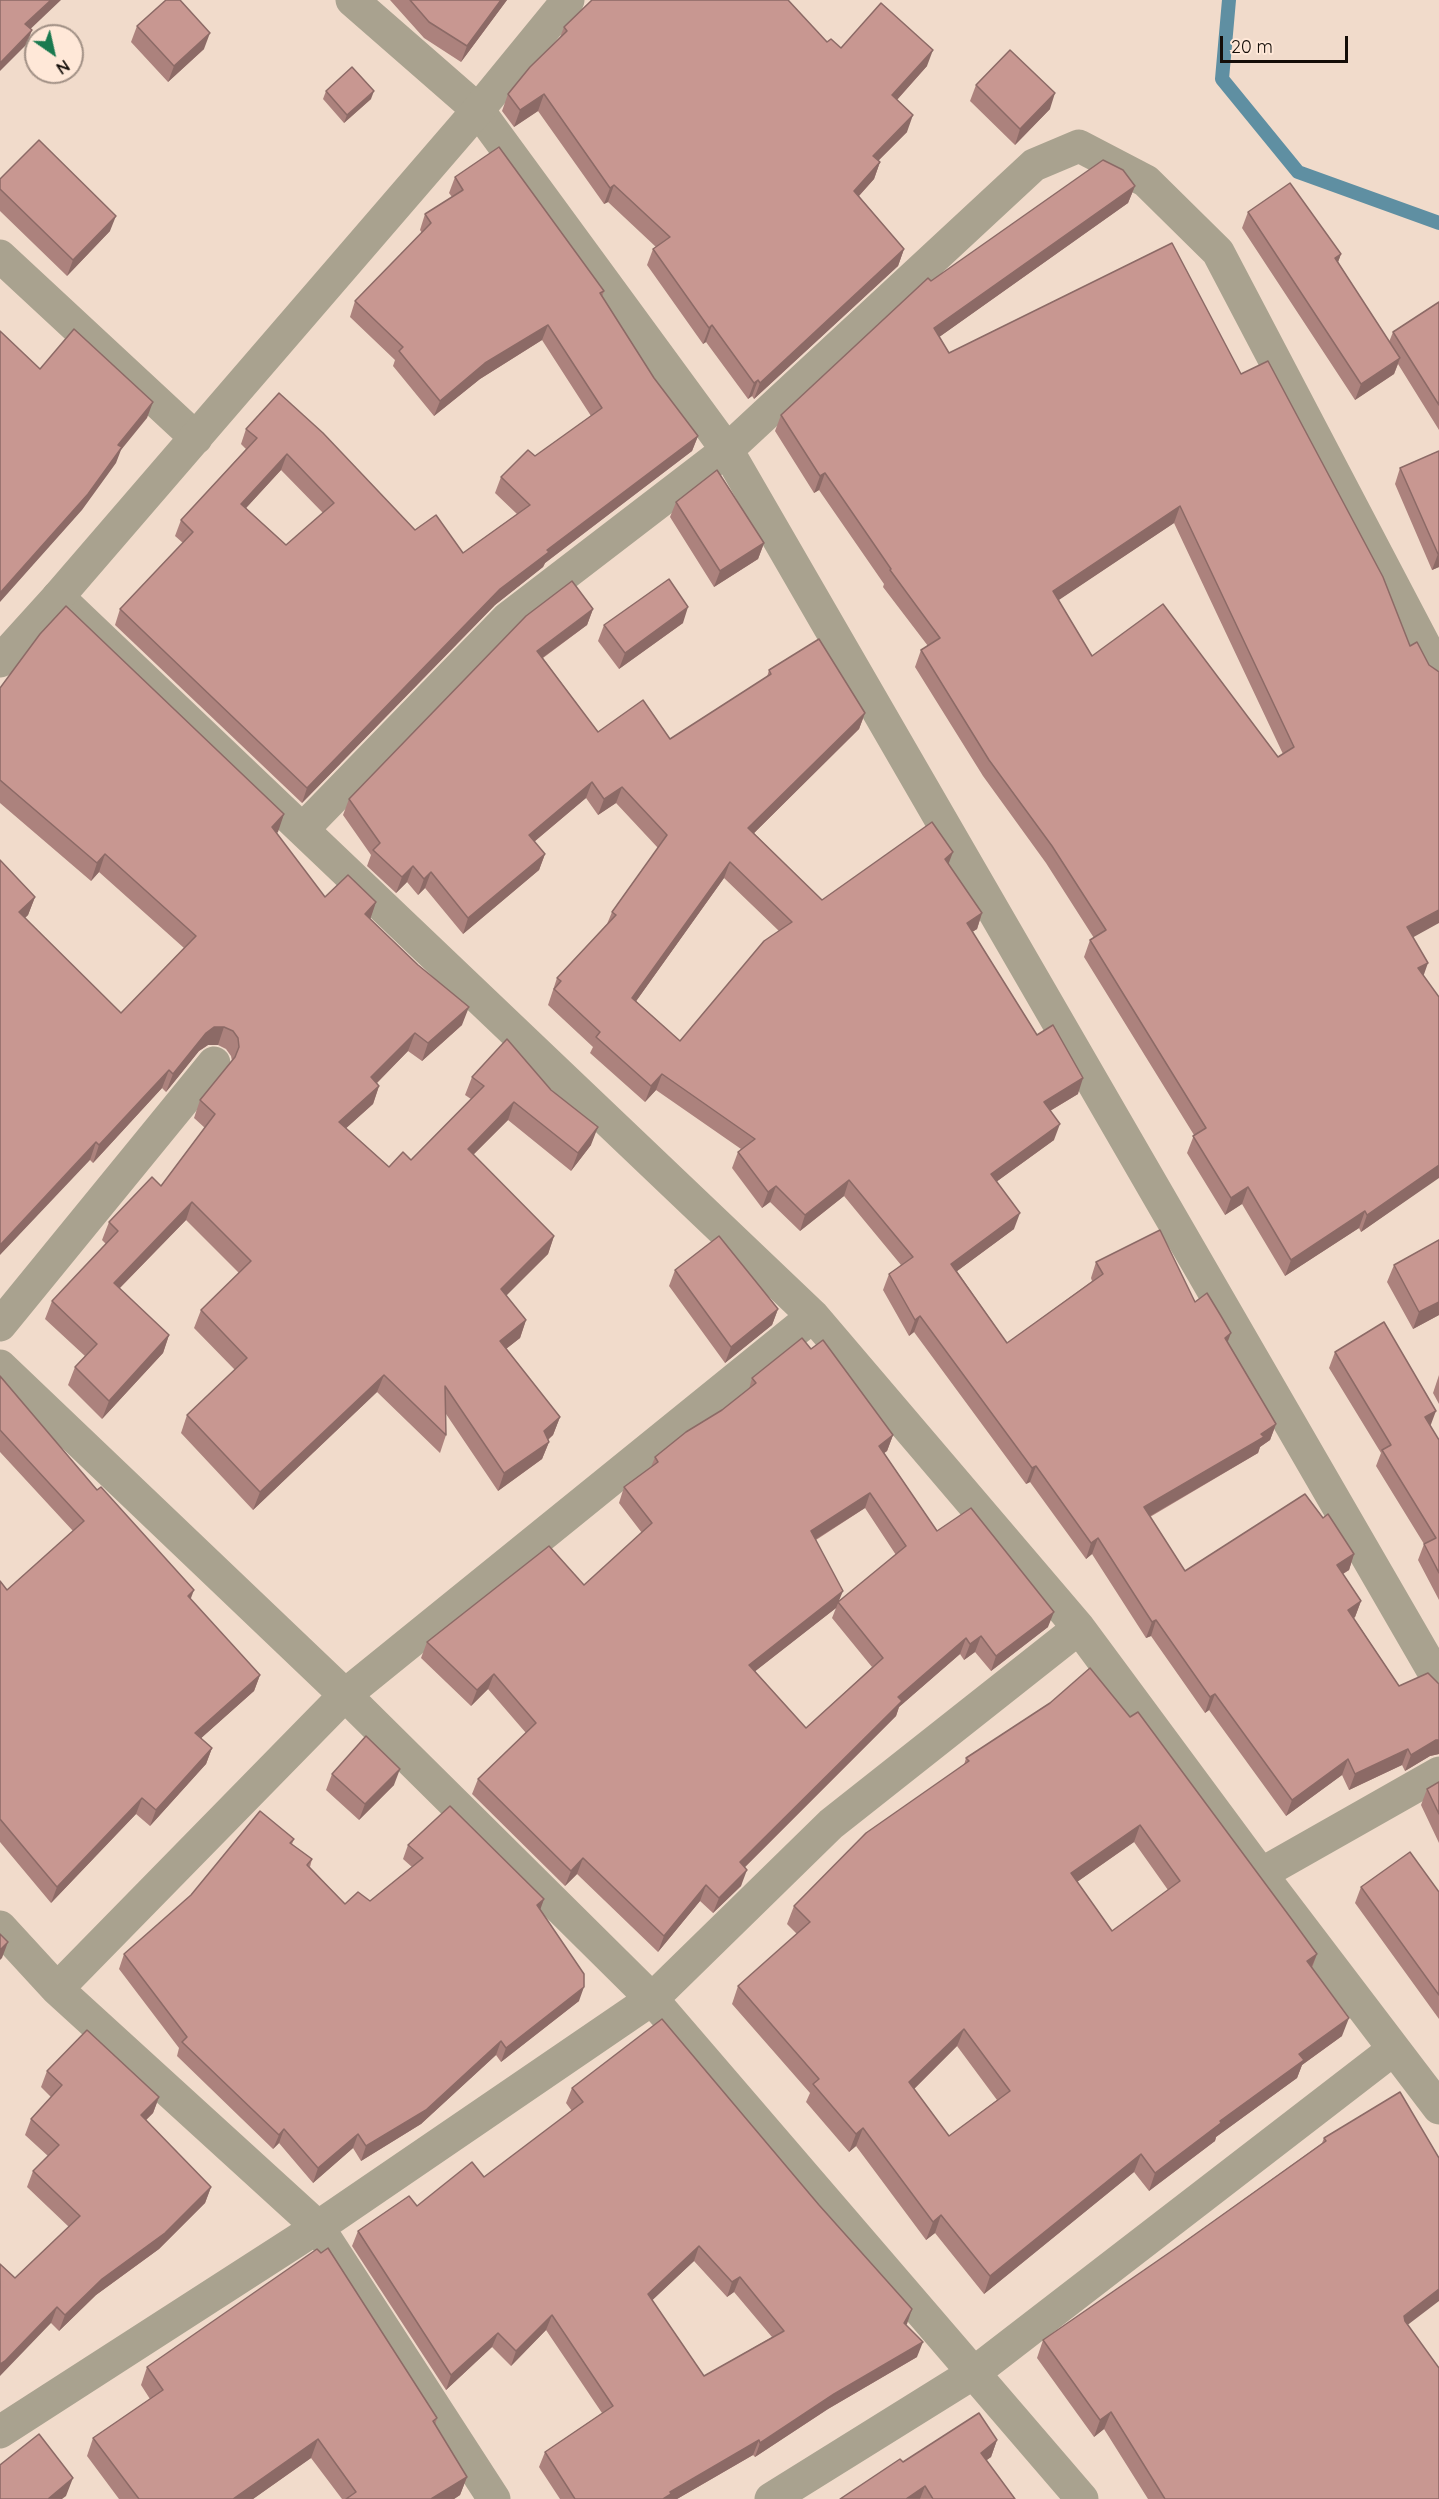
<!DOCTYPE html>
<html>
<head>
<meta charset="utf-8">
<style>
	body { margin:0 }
	#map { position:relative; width:1439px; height:2499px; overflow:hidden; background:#f1dbcb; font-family:Quicksand,sans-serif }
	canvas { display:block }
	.north { position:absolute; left:24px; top:24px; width:60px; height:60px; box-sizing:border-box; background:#ffe8d8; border:2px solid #a19085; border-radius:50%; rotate:146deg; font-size:16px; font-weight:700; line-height:24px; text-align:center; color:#140d08 }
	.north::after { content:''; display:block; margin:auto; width:21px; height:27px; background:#1a794f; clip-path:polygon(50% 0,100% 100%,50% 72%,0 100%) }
	.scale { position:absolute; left:1220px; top:36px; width:128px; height:27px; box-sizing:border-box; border:3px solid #140d08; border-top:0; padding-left:8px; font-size:18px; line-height:21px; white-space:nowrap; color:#140d08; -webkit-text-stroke:4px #ffe8d8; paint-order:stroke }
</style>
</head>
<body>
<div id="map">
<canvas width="1439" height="2499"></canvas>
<div class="north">N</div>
<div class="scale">20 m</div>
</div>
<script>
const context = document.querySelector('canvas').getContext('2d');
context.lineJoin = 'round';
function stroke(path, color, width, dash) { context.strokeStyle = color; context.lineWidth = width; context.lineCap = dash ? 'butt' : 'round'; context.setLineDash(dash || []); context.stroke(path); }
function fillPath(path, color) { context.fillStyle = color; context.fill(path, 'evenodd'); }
const stream = new Path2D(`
	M1229,0L1222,79L1298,172L1439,223`);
const minor = new Path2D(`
	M352,0L478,110L727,450L1439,1681
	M0,256L196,438
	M58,597L813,1316L1079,1628L1261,1874L1439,2108
	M303,829L508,618L727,450L1034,165L1079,146L1146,181L1218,252L1439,673
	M0,1325L214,1063
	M0,1366L345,1695L652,1999L1082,2499
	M1261,1874L1439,1773
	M0,1927L57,1989L318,2227L494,2499
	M57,1989L345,1695L813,1316
	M0,2432L318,2227L652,1999L831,1824L1079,1628
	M771,2499L975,2372L1394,2049`);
const tertiary = new Path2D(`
	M0,661L58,597L478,110L568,0`);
const wall = new Path2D(`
	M390,0H507L461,62L424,38Z
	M137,26L204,49L168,82L131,42Z
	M564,27L827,42L841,48L927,66L897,100L907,132L878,161L880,162L874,179L859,196L904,249L898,266L754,399L752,396L748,399L706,342L703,344L647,265L653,249L656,247L608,202L604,204L538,111L514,127L502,111L508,94L560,37Z
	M976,85L1050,109L1015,145L970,101Z
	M326,91L371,99L344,123L323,99Z
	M455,177L604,291L602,297L654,378L698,436L692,451L545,563L543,567L495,605L302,803L115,625L120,609L183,543L175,536L181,520L246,449L241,444L246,429L415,530L463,553L517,514L495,493L501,477L535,456L591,416L542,340L480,379L434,416L393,366L395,360L350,317L355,301L422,233L420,230L425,214L452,197L449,193ZM281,470L323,513L286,545L246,508Z
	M0,179L110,231L67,276L0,211Z
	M1135,186L1128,203L939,337L949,353L1172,243L1413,938L1423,976L1436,1179L1361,1232L1359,1228L1285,1276L1242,1204L1225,1215L1187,1153L1194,1135L1084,957L1090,940L1094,938L1046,863L983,776L915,667L921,650L928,646L883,587L884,584L819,490L814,493L775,431L781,415L931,281ZM1174,523L1283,754L1278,757L1092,656L1058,600Z
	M1248,212L1341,254L1338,262L1389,342L1393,332L1439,302V430L1398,364L1394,374L1355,400L1242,228Z
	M1439,451V567L1432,570L1395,484L1400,468Z
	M676,502L764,543L758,559L714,587L670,517Z
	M593,609L587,625L543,658L598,732L670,739L767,677L769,670L865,713L859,729L754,833L822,900L949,865L982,913L977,929L972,932L1037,1035L1078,1094L1050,1111L1054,1140L996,1182L1014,1229L957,1271L1007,1343L1092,1281L1091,1278L1096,1262L1195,1302L1228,1342L1276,1424L1270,1440L1260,1447L1258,1453L1150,1517L1185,1571L1323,1518L1354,1554L1349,1570L1343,1574L1361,1601L1355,1617L1354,1618L1399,1686L1439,1684V1754L1430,1756L1405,1771L1402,1765L1349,1790L1342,1775L1286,1816L1209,1710L1205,1713L1151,1636L1146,1638L1092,1554L1086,1559L1030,1482L1026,1484L914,1332L909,1336L883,1290L889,1274L901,1265L844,1196L800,1231L770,1202L762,1208L732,1168L738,1152L741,1149L656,1090L645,1102L590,1053L593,1047L548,1005L557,978L607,924L612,912L658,848L616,803L598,815L586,798L534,842L545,854L539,870L463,934L425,888L418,895L407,882L396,893L367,866L371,855L343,815L349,799ZM724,878L779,931L680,1041L636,1001Z
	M683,623L619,669L598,641L604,625Z
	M0,688L284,814L276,834L325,897L376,902L370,919L462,1025L422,1061L408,1051L377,1083L379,1086L373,1104L346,1128L389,1167L411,1160L471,1099L465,1095L472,1077L591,1145L571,1171L508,1120L473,1155L554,1236L548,1254L506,1295L526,1320L520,1338L506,1349L560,1417L553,1435L548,1440L549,1442L542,1459L498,1491L446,1414V1435L440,1453L377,1392L253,1510L181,1433L187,1415L235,1370L194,1328L201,1310L239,1273L186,1220L119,1289L169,1335L163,1353L102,1419L68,1385L75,1367L85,1356L45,1319L52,1301L106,1244L102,1240L109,1222L161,1186L205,1128L194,1118L200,1100L232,1061L231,1056L226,1049L218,1045H208L199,1051L166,1092L162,1088L93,1163L90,1160L0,860L35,897L28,915L25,918L121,1013L184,948L99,872L91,881L0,803Z
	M1439,1240V1315L1413,1329L1387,1282L1394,1265Z
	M675,1270L778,1309L772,1325L725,1363L669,1286Z
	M811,1349L893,1435L887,1451L884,1453L937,1531L1048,1627L991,1671L975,1652L964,1660L960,1654L899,1707L896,1716L744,1868L741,1886L713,1913L700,1901L658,1952L577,1874L565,1886L472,1794L478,1779L526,1733L488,1689L471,1706L421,1658L427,1642L584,1585L642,1533L619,1503L624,1487L651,1467L655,1457L722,1410L749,1389L752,1378ZM865,1508L896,1555L839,1601L816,1540ZM836,1608L832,1618L872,1667L806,1728L755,1671Z
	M1335,1352L1430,1426L1439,1440V1600L1418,1560L1424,1544L1376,1466L1381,1453L1329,1368Z
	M1439,1375V1404L1433,1393Z
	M0,1376L191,1600L260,1675L254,1691L201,1738L212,1748L206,1764L150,1826L136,1814L51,1903L0,1842V1581L7,1590L73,1531L0,1452Z
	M1050,1703L1317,1954L1312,1968L1342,2036L1302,2065L1297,2078L1216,2137L1215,2141L1149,2191L1134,2172L984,2294L935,2233L926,2240L856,2146L849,2152L806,2102L810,2093L732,2004L738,1986L797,1934L787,1924L794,1906L964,1765L966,1758ZM1134,1842L1168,1890L1112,1931L1077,1882ZM957,2046L997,2100L949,2136L914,2089Z
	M332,1774L394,1785L359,1820L326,1790Z
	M1439,1782V1843L1421,1805L1427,1789Z
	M294,1839L292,1844L312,1859L310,1867L345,1904L370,1901L412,1867L403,1859L408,1845L544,1899L540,1909L579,2001L501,2062L496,2055L421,2124L361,2161L353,2148L313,2183L279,2143L273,2149L177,2056L179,2048L119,1969L124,1954Z
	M1361,1887L1439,1892V2019L1355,1903Z
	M47,2071L159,2097L153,2113L146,2120L211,2187L205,2203L159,2249L96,2295L59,2331L51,2323L15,2278L69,2227L27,2187L33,2171L48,2156L25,2135L31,2119L51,2097L41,2087Z
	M572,2088L906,2325L917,2357L828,2409L755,2457L753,2455L677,2499H560L539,2467L545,2452L602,2413L546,2330L511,2366L492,2347L446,2390L352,2246L358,2231L484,2177L572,2111L566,2103ZM694,2261L727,2297L734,2292L772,2337L704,2376L652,2300Z
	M1324,2138L1408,2325L1439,2499H1148L1104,2429L1094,2437L1037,2358L1043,2340L1176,2248L1322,2143Z
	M147,2367L437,2418L435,2425L467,2477L460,2495L454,2499H342L311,2458L253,2499H119L87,2456L93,2438L150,2399L141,2385Z
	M997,2440L991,2457L986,2460L1015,2499H840L903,2462Z`);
const shadedWall = new Path2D(`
	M51,0H61L21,38L25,24Z
	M501,0H507L461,62L467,46Z
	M32,30L27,44L0,71V63Z
	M210,33L204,49L168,82L174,66Z
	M933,50L927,66L886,112L892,95Z
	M374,91L371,99L344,123L347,115Z
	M1055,93L1050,109L1015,145L1020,129Z
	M544,94L538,111L514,127L520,110Z
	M913,115L907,132L867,172L873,156Z
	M880,162L874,179L848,208L854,191Z
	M614,185L608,202L604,204L610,188Z
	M1135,186L1128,203L928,345L934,328Z
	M116,216L110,231L67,276L73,260Z
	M904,249L898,266L754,399L760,383Z
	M1341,254L1335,270V258Z
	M548,325L542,340L480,379L434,416L440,401L485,363Z
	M712,325L706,342L703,344L709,328Z
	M1400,358L1394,374L1355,400L1361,384Z
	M758,380L752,396L748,399L754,383Z
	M153,402L147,418L121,450L116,463L82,510L0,602V593L118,445Z
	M698,436L692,451L545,563L543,567L495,605L302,803L307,788L500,589L547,550Z
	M287,454L281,470L235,520L241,504Z
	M825,473L819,490L814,493L820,476Z
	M1180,506L1174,523L1047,608L1053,591Z
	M764,543L758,559L714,587L720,571Z
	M1438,554H1439V567L1432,570Z
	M688,607L683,623L619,669L625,653Z
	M593,609L587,625L531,666L537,651Z
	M865,713L859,729L743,844L748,828Z
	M592,782L586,798L523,851L529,835Z
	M622,787L616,803L598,815L604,799Z
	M284,814L278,832L265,845L272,827Z
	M953,852L947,868L945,859Z
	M105,854L99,872L91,881L97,863Z
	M545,854L539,870L463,934L468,918Z
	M730,862L724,878L627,1014L632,998Z
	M413,866L407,882L396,893L402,877Z
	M431,872L425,888L418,895L424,879Z
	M35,897L28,915L12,930L19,912Z
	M376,902L370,920L365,914Z
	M1439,910V923L1401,944L1407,927Z
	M982,913L977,929L961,939L967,923Z
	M1428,963L1422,980L1418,968Z
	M469,1007L462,1025L422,1061L428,1043Z
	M214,1027H224L218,1045H208L199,1051L166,1092L173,1074L206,1033Z
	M415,1033L408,1051L365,1095L371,1077Z
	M169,1070L162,1088L93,1163L99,1145Z
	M662,1074L656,1090L645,1102L651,1086Z
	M1083,1078L1078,1094L1038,1118L1044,1102Z
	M379,1086L373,1104L333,1140L339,1122Z
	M514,1102L508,1120L461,1167L468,1149Z
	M1060,1124L1054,1140L985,1190L991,1174Z
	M598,1127L591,1145L571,1171L578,1153Z
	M96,1142L90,1160L0,1255V1245Z
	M1439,1165V1178L1361,1232L1367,1215Z
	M849,1180L844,1196L800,1231L805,1215Z
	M776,1186L770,1202L762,1208L768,1192Z
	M1248,1187L1242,1204L1225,1215L1231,1198Z
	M192,1202L186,1220L107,1301L114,1283Z
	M1365,1211L1359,1228L1285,1276L1291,1260Z
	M1020,1213L1014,1229L945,1280L951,1264Z
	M554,1236L548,1254L495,1307L501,1289Z
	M1439,1302V1315L1413,1329L1419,1312Z
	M778,1309L772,1325L725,1363L731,1347Z
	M920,1316L914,1332L909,1336L915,1320Z
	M526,1320L520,1338L493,1359L500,1341Z
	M1231,1333L1225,1349V1338Z
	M169,1335L163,1353L102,1419L109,1401Z
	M384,1375L377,1392L253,1510L260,1492Z
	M1436,1411L1430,1427L1425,1417Z
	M560,1417L553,1435L537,1449L544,1431Z
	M1276,1424L1270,1440L1260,1447L1258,1453L1138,1523L1144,1507Z
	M893,1435L887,1451L873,1461L879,1446Z
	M549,1442L542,1459L498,1491L504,1473Z
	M1036,1466L1030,1482L1026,1484L1032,1468Z
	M870,1493L865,1508L805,1546L811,1531Z
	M1098,1538L1092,1554L1086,1559L1091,1543Z
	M1354,1554L1349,1570L1331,1581L1337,1565Z
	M194,1590L188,1606V1596Z
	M843,1591L836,1608L744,1680L749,1665Z
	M1361,1601L1355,1617L1342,1626L1348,1610Z
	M1054,1612L1048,1627L991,1671L996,1656Z
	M1156,1620L1151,1636L1146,1638L1152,1622Z
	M981,1636L975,1652L964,1660L970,1644Z
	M966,1638L960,1654L899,1707L896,1716L734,1878L740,1862L898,1697Z
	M494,1674L488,1689L471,1706L477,1690Z
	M260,1675L254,1691L189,1749L195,1733Z
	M1215,1694L1209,1710L1205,1713L1210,1697Z
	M1436,1740H1439V1754L1430,1756L1405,1771L1411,1755Z
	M212,1748L206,1764L150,1826L156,1810Z
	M1408,1749L1402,1765L1349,1790L1355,1774Z
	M1348,1759L1342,1775L1286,1816L1292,1800Z
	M400,1769L394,1785L359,1820L365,1804Z
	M142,1798L136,1814L51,1903L57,1887Z
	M1140,1825L1134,1842L1064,1891L1071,1873Z
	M583,1858L577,1874L565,1886L571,1871Z
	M747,1870L741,1886L713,1913L719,1898Z
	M706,1885L700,1901L658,1952L664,1936Z
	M544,1899L539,1913L537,1905Z
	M8,1942L2,1958L0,1960V1950Z
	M1317,1954L1310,1971L1307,1961Z
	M584,1987L579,2001L501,2062L506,2048Z
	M1349,2018L1342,2036L1302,2065L1297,2078L1216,2137L1215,2141L1149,2191L1155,2173L1220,2121L1299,2054Z
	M964,2029L957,2046L903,2100L909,2082Z
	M501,2041L496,2055L421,2124L361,2161L366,2146Z
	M159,2097L153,2113L135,2131L141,2115Z
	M863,2128L856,2146L849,2152L856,2134Z
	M284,2129L279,2143L273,2149L279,2135Z
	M358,2134L353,2148L313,2183L318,2168Z
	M1141,2154L1134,2172L984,2294L990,2276Z
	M211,2187L205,2203L159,2249L96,2295L59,2331L65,2315L102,2279Z
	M941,2215L935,2233L926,2240L933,2222Z
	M699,2246L694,2261L643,2309L648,2294Z
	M740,2277L734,2292L727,2297L732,2282Z
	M1439,2289V2301L1397,2333L1404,2316Z
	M57,2307L51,2323L0,2376V2364Z
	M912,2309L907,2324L898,2338L904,2323Z
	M552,2315L546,2330L511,2366L516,2351Z
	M498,2333L492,2347L446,2390L451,2375Z
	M923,2342L917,2357L828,2409L755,2457L760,2443L834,2394Z
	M1111,2412L1104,2429L1094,2437L1100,2420Z
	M318,2439L311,2458L253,2499H233Z
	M759,2440L753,2455L677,2499H663L670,2492Z
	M997,2440L991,2457L975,2469L981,2453Z
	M467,2477L460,2495L454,2499H431Z
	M73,2478L66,2496L62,2499H48Z
	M925,2486L920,2499H906Z`);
const building = new Path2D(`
	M0,0H51L25,24L32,30L0,63Z
	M166,0H180L210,33L174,66L137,26Z
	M410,0H501L467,46L429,22Z
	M592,0H788L827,42L831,39L841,48L881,3L933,50L892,95L913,115L873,156L880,162L854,191L904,249L760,383L758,380L754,383L712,325L709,328L653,249L670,237L614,185L610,188L544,94L520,110L508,94L530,67L567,31L564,27Z
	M1010,50L1055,93L1020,129L976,85Z
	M352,67L374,91L347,115L326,91Z
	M39,140L116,216L73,260L0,189V179Z
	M499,147L604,291L600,293L654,378L698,436L547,550L549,552L500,589L307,788L120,609L193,532L181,520L257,438L246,429L279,393L323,433L415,530L436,515L463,553L530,505L501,477L528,450L535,456L602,408L548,325L485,363L440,401L399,351L403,347L355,301L431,223L425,214L463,190L455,177ZM287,454L334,503L286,545L241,504Z
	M1103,160L1123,170L1135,186L934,328L949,353L1172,243L1241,374L1268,361L1383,577L1410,646L1417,642L1429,665L1439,672V910L1407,927L1428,963L1418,968L1439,997V1165L1367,1215L1365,1211L1291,1260L1248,1187L1231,1198L1193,1136L1206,1128L1090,940L1106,930L1052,846L989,760L921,650L940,638L890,570L891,569L825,473L820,476L781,415L928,278L931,281ZM1180,506L1294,747L1278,757L1163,604L1092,656L1053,591Z
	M1290,183L1341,254L1335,258L1400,358L1361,384L1248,212Z
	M1439,302V405L1393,332Z
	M74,329L153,402L118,445L122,447L88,494L0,593V331L40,369Z
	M1439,451V554H1438L1400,468Z
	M717,470L764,543L720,571L676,502Z
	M669,579L688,607L625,653L604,625Z
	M572,581L593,609L537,651L598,732L643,700L670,739L771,674L769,670L819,639L865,713L748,828L822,900L932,822L953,852L945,859L982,913L967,923L1037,1035L1053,1025L1083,1078L1044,1102L1060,1124L991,1174L1020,1213L951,1264L1007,1343L1103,1274L1096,1262L1160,1230L1195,1302L1207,1293L1221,1316L1231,1333L1225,1338L1276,1424L1261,1434L1264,1437L1144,1507L1185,1571L1305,1494L1323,1518L1328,1514L1354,1554L1337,1565L1361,1601L1348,1610L1399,1686L1428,1673L1439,1684V1740H1436L1411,1755L1408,1749L1355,1774L1348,1759L1292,1800L1215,1694L1210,1697L1156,1620L1152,1622L1098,1538L1091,1543L1036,1466L1032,1468L920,1316L915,1320L889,1274L913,1257L849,1180L805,1215L776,1186L768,1192L738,1152L755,1139L662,1074L651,1086L596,1037L600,1032L554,989L561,981L557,978L616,915L612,912L667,835L622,787L604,799L592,782L529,835L545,854L468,918L431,872L424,879L413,866L402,877L373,850L380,843L349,799L526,616ZM730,862L792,922L764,941L680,1041L632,998Z
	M66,606L284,814L272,827L325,897L348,875L376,902L365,914L418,965L469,1007L428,1043L415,1033L371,1077L379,1086L339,1122L389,1167L403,1152L411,1160L484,1086L472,1077L507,1039L551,1090L598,1127L578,1153L514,1102L468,1149L554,1236L501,1289L526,1320L500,1341L560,1417L544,1431L549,1442L504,1473L445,1386L446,1435L384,1375L260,1492L187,1415L247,1358L201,1310L251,1261L192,1202L114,1283L169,1335L109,1401L75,1367L97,1344L52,1301L118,1231L109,1222L152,1177L161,1186L215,1114L200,1100L235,1057L239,1047L238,1038L233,1031L224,1027H214L206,1033L173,1074L169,1070L99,1145L96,1142L0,1245V860L35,897L19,912L121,1013L196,936L105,854L97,863L0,780V688L40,634Z
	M719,1236L778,1309L731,1347L675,1270Z
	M1439,1240V1302L1419,1312L1394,1265Z
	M1384,1322L1436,1411L1425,1417L1439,1440V1573L1424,1544L1436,1538L1382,1450L1391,1445L1335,1352Z
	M802,1338L811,1349L823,1340L893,1435L879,1446L937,1531L971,1508L1054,1612L996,1656L981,1636L970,1644L966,1638L898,1697L902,1701L740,1862L747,1870L719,1898L706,1885L664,1936L583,1858L571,1871L478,1779L536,1723L494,1674L477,1690L427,1642L549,1546L584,1585L652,1523L624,1487L658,1462L655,1457L686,1432L722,1410L756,1383L752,1378ZM870,1493L906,1546L838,1602L883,1658L806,1728L749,1665L843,1591L811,1531Z
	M0,1376L97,1490L101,1487L194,1590L188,1596L260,1675L195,1733L212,1748L156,1810L142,1798L57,1887L0,1819V1581L7,1590L84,1521L0,1430Z
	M1090,1668L1130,1717L1138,1712L1293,1921L1317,1954L1307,1961L1349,2018L1299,2054L1304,2060L1220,2121L1221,2123L1155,2173L1141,2154L990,2276L941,2215L933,2222L863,2128L856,2134L813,2084L819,2079L738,1986L810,1922L794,1906L866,1833L969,1761L966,1758L1050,1703ZM1140,1825L1180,1881L1112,1931L1071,1873ZM964,2029L1010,2091L949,2136L909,2082Z
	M366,1736L400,1769L365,1804L332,1774Z
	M1439,1782V1814L1427,1789Z
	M450,1806L544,1899L537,1905L584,1974V1987L506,2048L501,2041L426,2110L366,2146L358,2134L318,2168L284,2129L279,2135L182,2042L187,2037L124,1954L191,1895L260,1811L294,1839L290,1843L312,1859L307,1865L345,1904L358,1892L370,1901L423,1858L408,1845Z
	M1410,1852L1439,1892V1995L1361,1887Z
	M0,1934L8,1942L0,1950Z
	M662,2019L819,2205L912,2309L904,2323L923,2342L834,2394L760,2443L759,2440L670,2492L671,2494L663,2499H575L545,2452L613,2406L552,2315L516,2351L498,2333L451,2375L358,2231L409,2196L417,2206L472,2162L484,2177L583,2102L572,2088ZM699,2246L732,2282L740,2277L784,2331L704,2376L648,2294Z
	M87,2030L159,2097L141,2115L211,2187L165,2233L102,2279L65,2315L57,2307L5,2361L0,2364V2264L15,2278L80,2216L33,2171L59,2145L31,2119L62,2085L47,2071Z
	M1400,2092L1439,2158V2289L1404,2316L1405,2321L1439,2368V2499H1165L1111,2412L1100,2420L1043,2340L1176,2248L1326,2141L1324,2138Z
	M328,2248L437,2418L433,2421L467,2477L431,2499H346L356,2492L318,2439L233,2499H139L93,2438L163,2390L147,2367L317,2249L321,2253Z
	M979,2413L997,2440L981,2453L1015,2499H933L925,2486L906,2499H840L900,2459L903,2462Z
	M39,2434L73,2478L48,2499H0V2465Z`);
stroke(stream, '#5f8fa2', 14);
stroke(minor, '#a9a28f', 33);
stroke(tertiary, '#a9a28f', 33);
fillPath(wall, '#ac827d');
fillPath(shadedWall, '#8c6a66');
fillPath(building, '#c89791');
stroke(building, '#8c6a66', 1.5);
</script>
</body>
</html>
